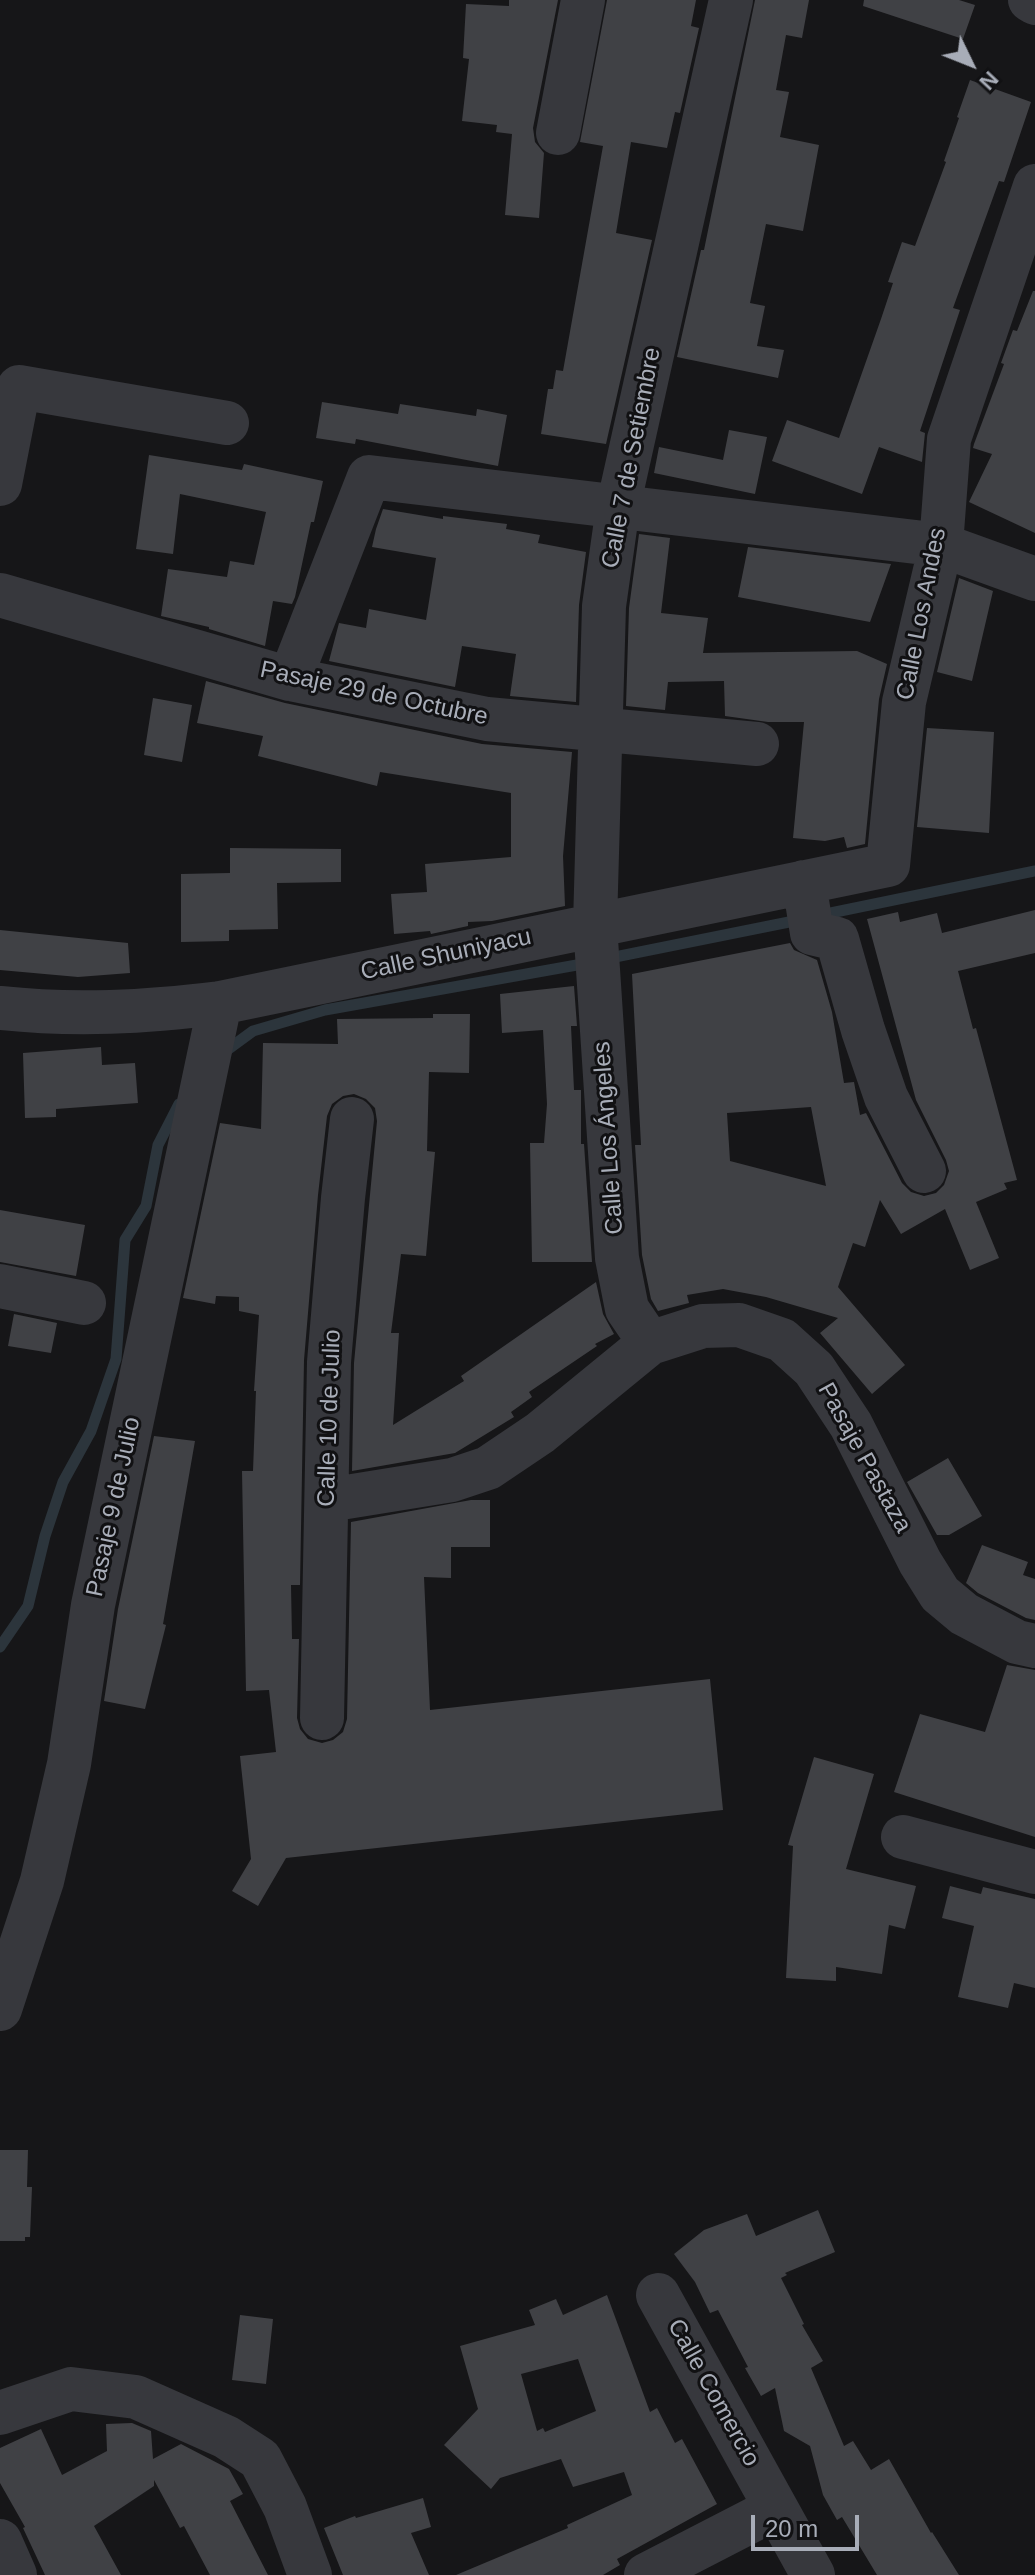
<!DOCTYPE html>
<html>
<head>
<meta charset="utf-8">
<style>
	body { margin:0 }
	#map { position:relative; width:1035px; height:2575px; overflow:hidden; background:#161618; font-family:Arial,sans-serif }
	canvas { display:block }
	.north { position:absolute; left:931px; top:24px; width:80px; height:80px; -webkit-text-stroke:6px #111113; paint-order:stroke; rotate:133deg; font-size:22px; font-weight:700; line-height:32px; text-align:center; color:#a8adb8 }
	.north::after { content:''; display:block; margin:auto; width:28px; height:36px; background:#a8adb8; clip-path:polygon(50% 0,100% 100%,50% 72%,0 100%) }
	.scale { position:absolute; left:751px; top:2515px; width:108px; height:36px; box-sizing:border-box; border:4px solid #a8adb8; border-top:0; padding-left:10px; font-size:24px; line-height:28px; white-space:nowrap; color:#a8adb8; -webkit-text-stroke:6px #111113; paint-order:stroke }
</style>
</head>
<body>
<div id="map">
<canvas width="1035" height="2575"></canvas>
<div class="north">N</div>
<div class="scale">20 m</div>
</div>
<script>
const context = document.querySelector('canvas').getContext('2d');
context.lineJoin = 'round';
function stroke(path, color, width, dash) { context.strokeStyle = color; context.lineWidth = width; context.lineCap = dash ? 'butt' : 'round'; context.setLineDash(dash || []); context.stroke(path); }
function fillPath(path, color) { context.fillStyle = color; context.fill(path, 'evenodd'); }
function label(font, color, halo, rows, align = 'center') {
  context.font = font + ' Arial,sans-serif'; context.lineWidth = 6; context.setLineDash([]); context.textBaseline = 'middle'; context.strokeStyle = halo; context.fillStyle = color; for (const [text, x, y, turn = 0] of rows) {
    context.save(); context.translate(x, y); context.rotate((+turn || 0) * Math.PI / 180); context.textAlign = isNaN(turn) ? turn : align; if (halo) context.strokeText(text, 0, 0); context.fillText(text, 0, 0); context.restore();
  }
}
const stream = new Path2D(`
	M816,916L1035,871
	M605,959L799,920
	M223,1053L253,1031L325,1010L588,963
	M0,1647L28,1606L45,1536L63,1482L91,1431L116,1359L125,1240L146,1206L158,1145L179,1104`);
const building = new Path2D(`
	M509,0H558L533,128L535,142L544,153L539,218L505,215L512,134L496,132L497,125L462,121L469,59L463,58L466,4L509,6Z
	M607,0H696L691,26L699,28L680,113L675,112L667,148L631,142L616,233L652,240L606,444L541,434L548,389H553L556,370L563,371L603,146L580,142Z
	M755,0H809L802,38L786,35L776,90L789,92L780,137L819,145L803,231L766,224L750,303L765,306L757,346L784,350L778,378L677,357L701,250H704Z
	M864,0H959L975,5L963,39L863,6Z
	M970,80L1031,102L1004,182L999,181L953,308L960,310L920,431L925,433L922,462L879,447L862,494L772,461L787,420L839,438L881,319L893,283L888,282L902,242L915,246L946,162L944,161L959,118L957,117Z
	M1033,291H1035V533L969,502L992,454L973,448L974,444L1004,364L1001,363L1013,330L1017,331Z
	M322,402L398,414L400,404L476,416L477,409L507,415L498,466L356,439L355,444L316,438Z
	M729,430L767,437L755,494L654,473L659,447L723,460Z
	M149,455L242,470L244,464L323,481L314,522H311L295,597L292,604L273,601L265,646L209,629V627L161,616L168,569L227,577L230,561L254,565L266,512L180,494L173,554L136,549Z
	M383,509L443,519V516L507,524L506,529L540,535L538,543L586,552L579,605L576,702L510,696L516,654L462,646L455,687L329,661L339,623L366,628L369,609L426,620L436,558L372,547L376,529Z
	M639,534L670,538L661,613L708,618L703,653L857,651L887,664L879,699L865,844L847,848L844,837L825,841L793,838L804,722H768L725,716L724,681L668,682L665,710L626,706L629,608Z
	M748,547L891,564L870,622L738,597Z
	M959,578L993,591L972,681L937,672Z
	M206,681L285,703L482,744L572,752L563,856L565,906L492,921L468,922V926L431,934L430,931L394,934L391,894L427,892L425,864L511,857V793L380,772L377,786L258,756L263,736L197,723Z
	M153,698L192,705L182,762L144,755Z
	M927,728L994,732L989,833L917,827Z
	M230,848L341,849V882L277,883L278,929L229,930V941L181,942V874L230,873Z
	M1035,910V953L958,971L973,1029L976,1028L1017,1180L1004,1183L1007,1189L976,1202L999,1258L970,1270L945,1209L901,1234L880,1200L865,1247L853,1243L838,1287L905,1365L872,1394L820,1333L838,1318L766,1297L723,1289L687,1295L689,1303L658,1311L651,1299L642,1255L635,1145H641L632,974L790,943L794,950L817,960L832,1012L844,1083L854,1082L860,1115L866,1113L902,1183L911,1192L924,1196L936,1193L944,1185L949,1171L946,1160L916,1100L867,919L898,912L900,922L937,913L942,933ZM811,1107L826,1186L730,1161L727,1113Z
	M0,930L128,943L130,973L78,977L0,970Z
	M574,986L577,1026H571L574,1090H581V1144H584L592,1262H532L530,1143H544L547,1104L543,1030L502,1033L500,994Z
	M433,1014H470L469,1073L429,1072L427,1151L435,1152L426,1256L401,1254L391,1333H399L393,1425L464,1381L461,1376L596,1282L603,1314L614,1334L595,1344L597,1346L529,1392L532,1397L511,1412L514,1417L455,1453L352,1471L354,1363L377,1121L375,1108L366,1099L354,1094L343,1096L332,1104L327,1116L318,1195L304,1360L300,1585H291L292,1639H299L297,1718L300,1729L308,1739L322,1743L333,1740L343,1732L347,1719L351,1522L471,1500H490V1547H451V1578L424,1577L430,1710L710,1679L723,1810L286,1858L258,1906L232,1891L251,1859L240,1756L276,1752L269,1690L246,1691L242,1471H253L256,1391H254L259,1315L239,1311V1297L216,1296L215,1304L183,1298L220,1123L261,1129L263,1043L338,1044L337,1019L433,1018Z
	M101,1047L102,1065L135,1063L138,1103L56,1109V1117L25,1118L23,1053Z
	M0,1210L85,1225L76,1276L0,1262Z
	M14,1314L57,1323L51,1353L8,1346Z
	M154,1436L195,1441L163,1624L166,1625L145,1709L104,1701L118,1609Z
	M948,1458L982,1516L949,1535H937L907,1482Z
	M982,1545L1028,1562L1023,1575L1035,1579V1620L1026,1618L978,1593L966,1583Z
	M1007,1665L1035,1670V1837L894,1792L920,1714L985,1732Z
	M814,1757L874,1774L846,1869L916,1886L905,1929L889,1925L882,1974L836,1967V1981L786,1978L793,1846L788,1845Z
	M950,1886L981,1894L983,1887L1035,1899V1988L1014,1983L1008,2008L958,1997L974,1926L942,1918Z
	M0,2150H28L27,2187H32L30,2237H25V2241H0Z
	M818,2210L835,2252L785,2273L787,2275L781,2278L804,2324L802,2325L823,2361L811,2368L844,2446L853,2441L871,2470L889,2459L931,2533L932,2532L959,2575H877L842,2517L837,2520L823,2495L810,2446L784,2431L775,2388L761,2396L745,2368L748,2367L718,2310L710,2313L695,2282L674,2254L704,2230L747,2214L756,2236Z
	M607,2295L650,2412L657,2408L675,2443L682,2439L717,2504L617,2559L620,2565L603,2575H456L568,2528L567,2525L632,2495L624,2472L573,2487L561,2459L500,2478L491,2489L444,2445L478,2409L460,2346L535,2325L529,2310L556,2299L563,2315ZM578,2359L596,2411L545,2432L543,2428L537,2431L521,2374Z
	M240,2315L273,2319L266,2384L232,2380Z
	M132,2423L151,2431L153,2459L181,2444L229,2469L243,2494L230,2501L268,2575H210L184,2526L180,2528L154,2480V2486L94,2526L121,2575H45L23,2528L25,2527L0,2483V2448L41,2429L62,2475L107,2451L106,2424Z
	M423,2498L431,2527L411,2533L429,2575H343L324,2528L355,2516L356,2518Z`);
const minor = new Path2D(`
	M1030,0L1035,3
	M558,133L583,0
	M0,484L19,387L227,423
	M0,595L290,679L487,719L757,744
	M290,679L369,477L941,545L1035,579
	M804,882L812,933L837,939L863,1030L886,1097L924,1171
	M0,1008C76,1016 145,1012 220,1003L888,865L904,702L941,545L949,439L1035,186
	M0,1286L84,1303
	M650,1343L627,1309L617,1258L595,924L604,606L618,507L731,0
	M328,1500L452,1480L488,1468L540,1433L650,1343L703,1326L739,1325L782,1340L814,1369L851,1425L920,1562L940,1594L964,1614L1017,1642L1035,1646
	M322,1718L329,1362L343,1198L352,1119
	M903,1837L1035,1872
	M0,2009L42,1881L69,1764L93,1605L220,1003
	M658,2295L813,2575
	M0,2413L71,2389L136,2397L226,2437L260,2459L285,2507L310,2575
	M0,2541L15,2575
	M646,2575L776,2508`);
const streetNames = [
	["Calle 7 de Setiembre",632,458,-79],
	["Calle Los Andes",922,614,-79],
	["Pasaje 29 de Octubre",374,694,12],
	["Calle Shuniyacu",446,955,-12],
	["Calle Los Ángeles",609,1138,-94],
	["Calle 10 de Julio",330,1418,-88],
	["Pasaje Pastaza",864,1458,61],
	["Pasaje 9 de Julio",114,1507,-78],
	["Calle Comercio",713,2393,61]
];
stroke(stream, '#2c353c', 11);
fillPath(building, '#404145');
stroke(minor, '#37383d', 44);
label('24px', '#a8adb8', '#111113', streetNames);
</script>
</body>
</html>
